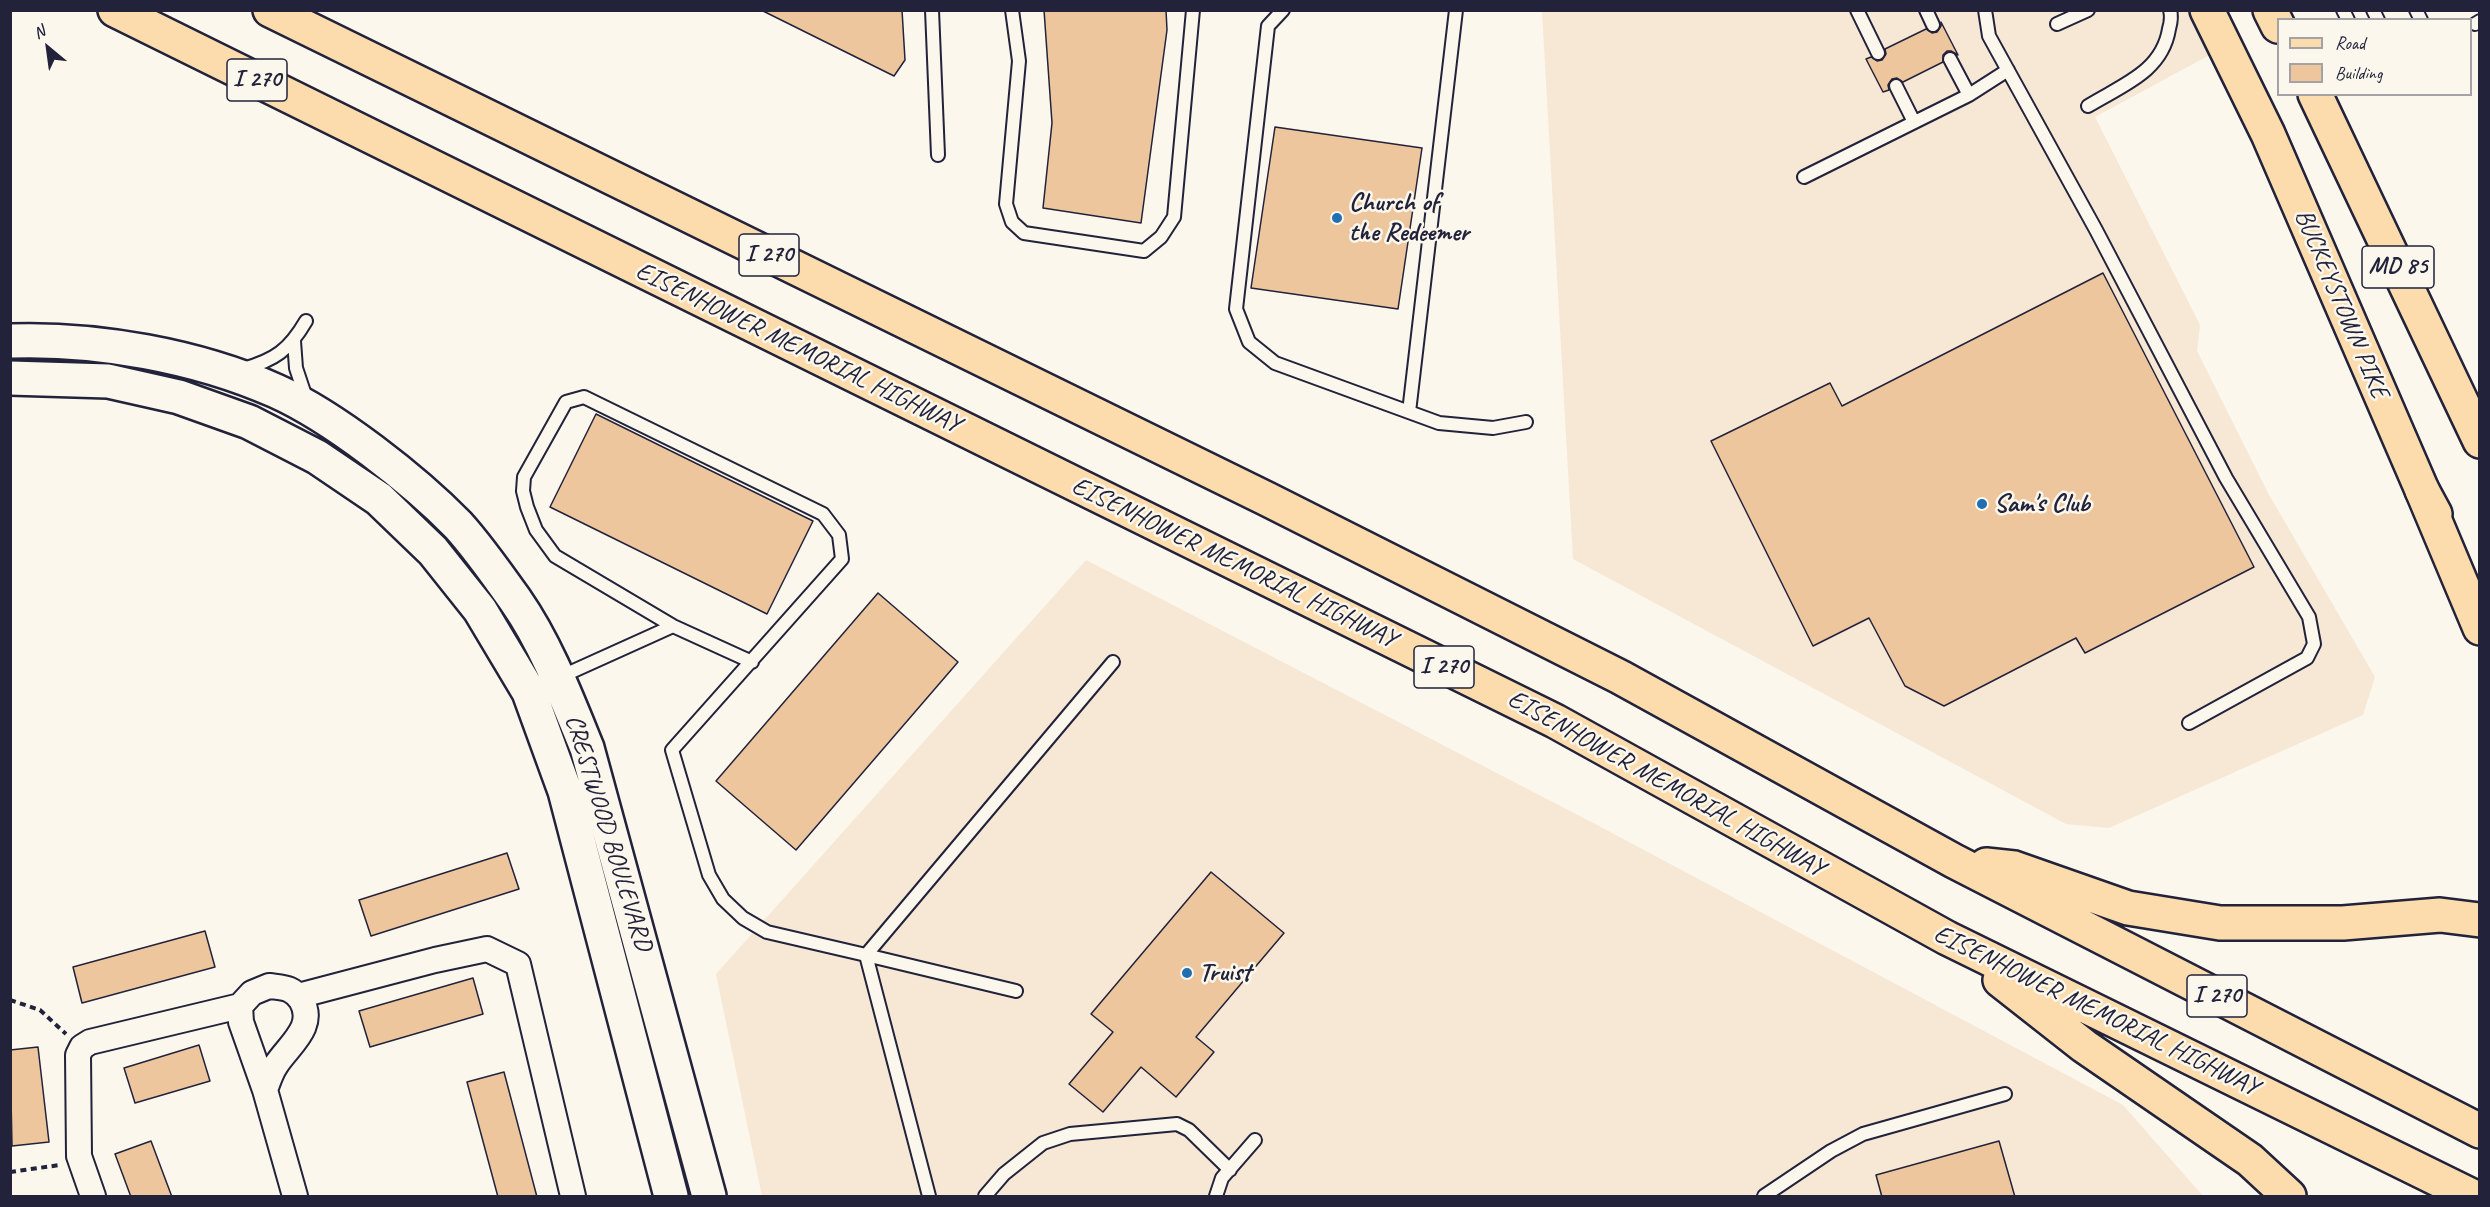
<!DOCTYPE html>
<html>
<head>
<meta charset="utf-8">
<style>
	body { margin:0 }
	#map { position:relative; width:2490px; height:1207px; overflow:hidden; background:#fbf7ec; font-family:Caveat,sans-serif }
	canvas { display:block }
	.frame { position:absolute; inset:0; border:12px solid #22223b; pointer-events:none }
	.legend { position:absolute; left:2277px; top:18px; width:195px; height:78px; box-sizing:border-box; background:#fbf7ec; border:2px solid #a4a2a5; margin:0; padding:8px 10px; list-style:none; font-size:18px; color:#22223b }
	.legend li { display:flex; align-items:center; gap:12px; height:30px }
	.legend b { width:30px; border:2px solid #a4a2a5 }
	.north { position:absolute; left:18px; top:18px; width:60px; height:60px; -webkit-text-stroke:4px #fbf7ec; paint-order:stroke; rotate:331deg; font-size:16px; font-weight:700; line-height:24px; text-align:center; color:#22223b }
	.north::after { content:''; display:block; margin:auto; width:21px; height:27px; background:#22223b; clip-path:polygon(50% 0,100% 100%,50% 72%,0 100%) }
</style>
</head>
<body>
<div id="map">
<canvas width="2490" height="1207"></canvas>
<div class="frame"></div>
<ul class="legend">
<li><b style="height:8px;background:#fcdcac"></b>Road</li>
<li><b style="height:16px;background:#eec69e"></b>Building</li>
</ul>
<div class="north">N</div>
</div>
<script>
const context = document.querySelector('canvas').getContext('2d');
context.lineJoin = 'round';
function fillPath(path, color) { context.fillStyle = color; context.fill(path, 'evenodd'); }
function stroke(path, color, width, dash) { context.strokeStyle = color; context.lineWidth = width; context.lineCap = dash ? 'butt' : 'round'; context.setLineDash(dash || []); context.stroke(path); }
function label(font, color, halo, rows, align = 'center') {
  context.font = font + ' Caveat,sans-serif'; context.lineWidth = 5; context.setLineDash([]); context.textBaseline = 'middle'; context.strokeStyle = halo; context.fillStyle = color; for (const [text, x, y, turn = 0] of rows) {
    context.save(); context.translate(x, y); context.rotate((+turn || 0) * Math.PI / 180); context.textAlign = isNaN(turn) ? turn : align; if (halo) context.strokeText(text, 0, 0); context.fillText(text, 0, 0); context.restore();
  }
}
const built = new Path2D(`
	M1542,11H2193L2217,51L2095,117L2200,325L2197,351L2268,493L2375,677L2363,715L2109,828L2066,824L1573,559Z
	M1086,560L1597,825L2123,1105L2203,1196H762L716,974Z`);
const building = new Path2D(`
	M761,10H902L905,60L894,76Z
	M1044,10H1166L1167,30L1141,223L1043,208L1052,123Z
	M1941,22L1958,55L1951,51H1947L1943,55V62L1903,82L1897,78L1892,79L1888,85L1889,90L1883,92L1866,59L1871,57L1877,61L1882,60L1886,54L1885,49L1926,29L1932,33L1937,32L1941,26Z
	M1275,127L1422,148L1398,309L1251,288Z
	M2103,273L2254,567L2085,653L2076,638L1944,706L1905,686L1869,618L1813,646L1711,441L1830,383L1842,406Z
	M596,414L813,521L767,614L550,507Z
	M878,593L958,662L796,850L716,781Z
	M507,853L519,889L371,936L359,900Z
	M1211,872L1284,933L1196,1037L1214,1052L1176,1097L1141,1067L1103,1112L1069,1084L1113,1032L1091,1014Z
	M205,931L215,967L82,1003L73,967Z
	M473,978L483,1014L370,1047L359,1011Z
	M199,1045L210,1081L135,1103L124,1068Z
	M38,1047L49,1142L12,1146L10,1050Z
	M504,1072L537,1197H498L467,1082Z
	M151,1141L172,1197H131L115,1154Z
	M1999,1141L2015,1197H1882L1876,1175Z`);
const path = new Path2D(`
	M10,1000L40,1010L66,1034
	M10,1172L60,1165`);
const service = new Path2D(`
	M932,10L938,155
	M1012,10L1019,61L1006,204L1012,222L1024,233L1144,251L1161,237L1174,217L1193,10
	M1283,10L1268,26L1236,309L1249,342L1275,363L1439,423L1493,428L1526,422
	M1857,10L1878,53
	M1926,10L1933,25
	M1985,10L1989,36L2096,230L2226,478L2309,617L2314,644L2307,658L2189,723
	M2343,10L2348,20
	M2373,10L2378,20
	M2416,10L2421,20
	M2057,24L2088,10
	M2475,24L2480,21
	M1950,59L1969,95
	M1896,86L1914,122
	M2088,106C2122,85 2162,72 2169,29C2171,22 2172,17 2170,10
	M1804,177L1969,95L2008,70
	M294,341L296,368L306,398
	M243,369C275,360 289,350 306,321
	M1409,412L1456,10
	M752,662L673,626L555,556L536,530L527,507L523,491L524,477L566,402L584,397L823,514L839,535L842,559L672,750L709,875L723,899L743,918L767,932L866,955L929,1196
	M560,677L673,626
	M1016,991L866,955L1113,662
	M985,1196L1004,1174L1043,1143L1070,1134L1177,1124L1189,1130L1230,1170
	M1216,1196L1222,1178L1255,1140
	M1764,1196L1831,1151L1863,1134L2005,1094`);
const minor = new Path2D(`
	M269,986C284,988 292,987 301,1000C317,1026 289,1045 276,1065C271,1072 268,1082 265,1090L241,1022L240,1006L252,993Z
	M298,996L435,960L487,949L518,964L573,1196
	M265,1090L295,1196
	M93,1196L79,1156L78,1055L82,1047L90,1042L240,1006`);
const secondary = new Path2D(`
	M10,341C97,338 197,356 276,391C334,417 414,480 458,525C478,547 499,577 516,601C546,644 567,699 587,748L709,1196
	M10,378L108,381L179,397L249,422L317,457L379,499L433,551L480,610L529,692L565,791L671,1196`);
const primary = new Path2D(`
	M2207,10L2268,134L2422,490L2435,514
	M2270,10L2278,26
	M2315,94L2480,441`);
const motorway = new Path2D(`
	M115,10L1555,721L1947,938L2472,1196
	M270,10L1267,499L1620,677L1954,861L2480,1131
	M2422,490L2480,628
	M1986,865L2014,868L2128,908L2220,923H2343L2440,915L2480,920
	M2000,980L2084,1046L2250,1160L2289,1196`);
const markers = [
	[1337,218,6,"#1f6fb2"],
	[1982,504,6,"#1f6fb2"],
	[1187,973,6,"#1f6fb2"]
];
const shields = [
	[257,80,60],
	[769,255,60],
	[2398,267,72],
	[1444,667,60],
	[2217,996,60]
];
const shieldNames = [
	["I 270",257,80],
	["I 270",769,255],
	["MD 85",2398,267],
	["I 270",1444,667],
	["I 270",2217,996]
];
const poiNames = [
	["Church of",1349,203],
	["the Redeemer",1349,233],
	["Sam's Club",1994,504],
	["Truist",1199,973]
];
const streetNames = [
	["BUCKEYSTOWN PIKE",2341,304,67],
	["EISENHOWER MEMORIAL HIGHWAY",798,348,26],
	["EISENHOWER MEMORIAL HIGHWAY",1234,563,26],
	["EISENHOWER MEMORIAL HIGHWAY",1666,784,29],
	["CRESTWOOD BOULEVARD",608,833,73],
	["EISENHOWER MEMORIAL HIGHWAY",2096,1011,26]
];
fillPath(built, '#f7e8d5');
fillPath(building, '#eec69e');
stroke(building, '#22223b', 1.5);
stroke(service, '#22223b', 16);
stroke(minor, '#22223b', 28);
stroke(secondary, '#22223b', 38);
stroke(primary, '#22223b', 38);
stroke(motorway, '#22223b', 38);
stroke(path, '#22223b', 4, [6, 4.5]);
stroke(service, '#fbf7ec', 12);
stroke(minor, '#fbf7ec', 24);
stroke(secondary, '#fbf7ec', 33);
stroke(primary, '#fcdcac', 33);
stroke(motorway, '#fcdcac', 33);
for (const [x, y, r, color] of markers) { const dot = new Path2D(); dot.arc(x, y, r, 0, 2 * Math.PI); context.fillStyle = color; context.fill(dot); stroke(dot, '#fbf7ec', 2); }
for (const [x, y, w] of shields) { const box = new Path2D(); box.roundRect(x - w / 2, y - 21, w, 42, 4.5); context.fillStyle = '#fbf7ec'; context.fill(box); stroke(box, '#22223b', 1.5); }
label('bold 24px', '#22223b', null, shieldNames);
label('bold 26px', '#22223b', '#fbf7ec', poiNames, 'left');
label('26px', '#22223b', '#fbf7ec', streetNames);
</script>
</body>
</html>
